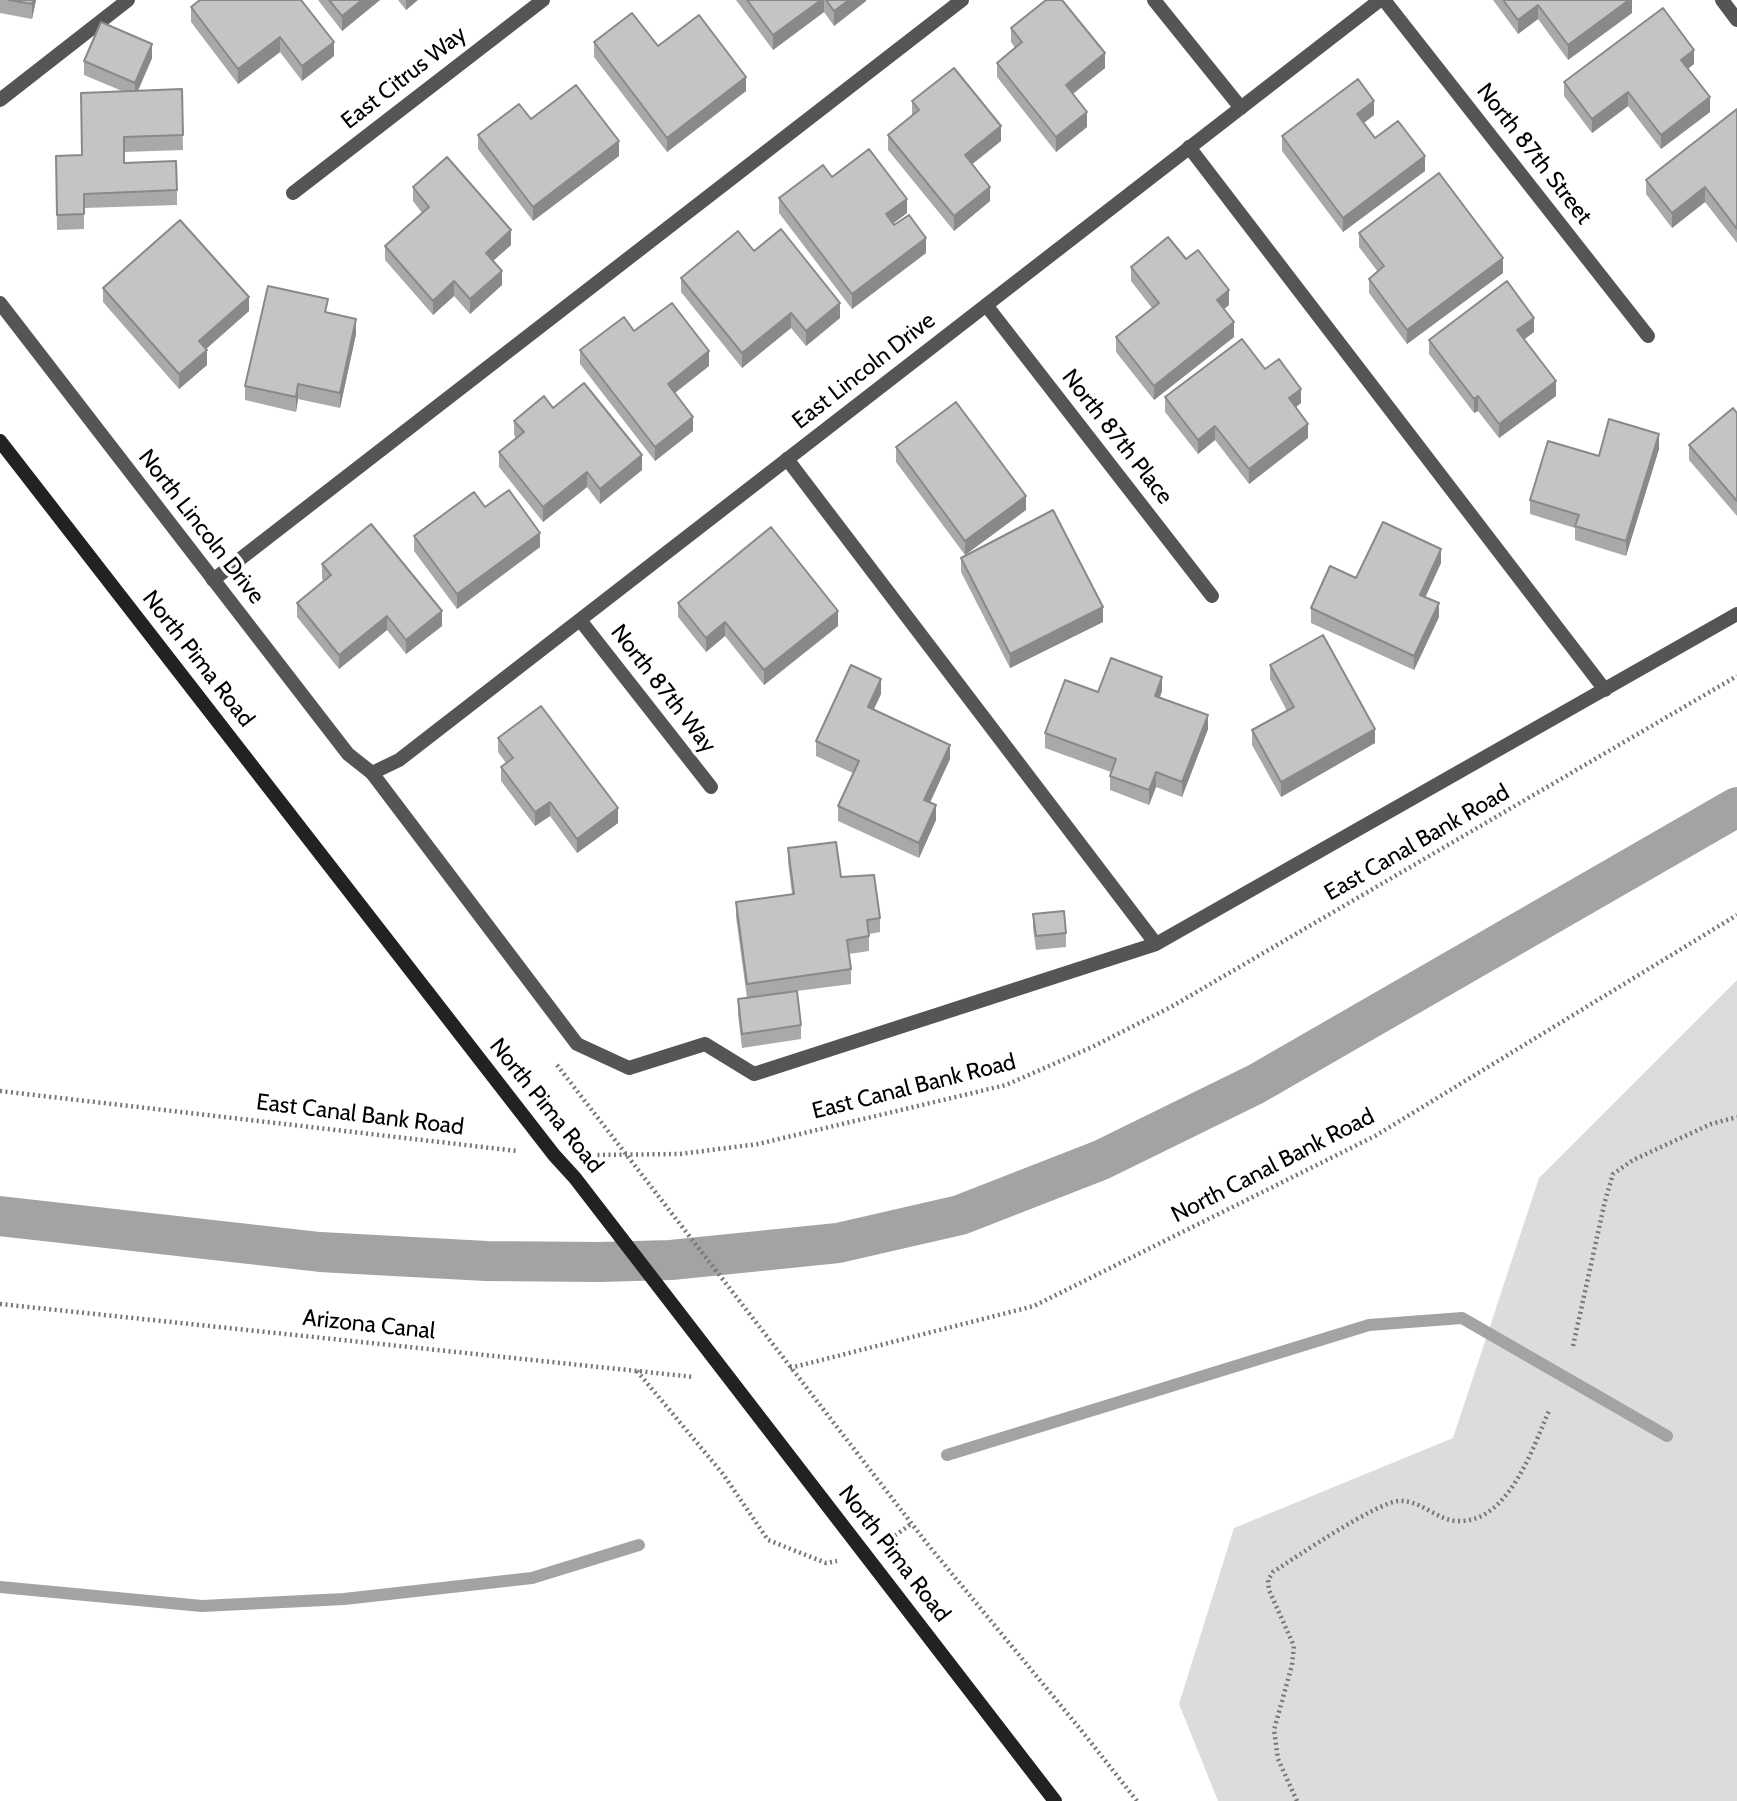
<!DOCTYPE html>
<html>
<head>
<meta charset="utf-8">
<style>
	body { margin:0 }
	canvas { display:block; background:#fff }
</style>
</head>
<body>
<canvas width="1737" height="1801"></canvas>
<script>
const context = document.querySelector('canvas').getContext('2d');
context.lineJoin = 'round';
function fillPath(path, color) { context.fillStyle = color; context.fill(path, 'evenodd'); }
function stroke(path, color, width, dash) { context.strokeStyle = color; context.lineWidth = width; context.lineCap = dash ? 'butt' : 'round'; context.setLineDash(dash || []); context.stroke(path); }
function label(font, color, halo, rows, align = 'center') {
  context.font = font + ' Cabin,sans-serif'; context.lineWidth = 7; context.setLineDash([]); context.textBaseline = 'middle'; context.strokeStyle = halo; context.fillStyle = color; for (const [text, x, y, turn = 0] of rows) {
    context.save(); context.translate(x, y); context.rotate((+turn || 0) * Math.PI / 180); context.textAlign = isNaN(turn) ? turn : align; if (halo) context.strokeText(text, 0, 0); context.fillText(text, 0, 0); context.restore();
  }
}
const green = new Path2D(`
	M1737,980V1801H1218L1179,1704L1234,1528L1453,1438L1539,1178Z`);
const stream = new Path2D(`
	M947,1455L1369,1325L1462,1318L1667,1436
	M0,1587L202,1606L344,1599L532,1578L639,1545`);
const canal = new Path2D(`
	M0,1216L320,1252L486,1261L599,1262L671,1260L838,1243L960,1215L1101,1160L1256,1084L1737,807`);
const path = new Path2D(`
	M557,1065L929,1546L1081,1730L1137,1801
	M0,1091L517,1151
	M592,1155L680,1154L758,1144L1006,1085L1092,1047L1171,1007L1737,676
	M0,1304L694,1377
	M1573,1346L1605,1201L1613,1174L1633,1160L1711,1124L1737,1117
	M790,1368L1034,1306L1375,1136L1737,915
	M637,1371L723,1474L768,1540L826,1563L837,1561
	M886,1542L911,1524
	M1297,1801L1278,1759L1274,1730L1292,1665L1294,1646L1269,1590L1268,1580L1273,1572C1296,1557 1377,1502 1399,1501C1422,1500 1437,1521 1459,1521C1509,1522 1533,1447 1549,1411`);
const service = new Path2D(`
	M1722,0L1737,20
	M0,100L128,0
	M1189,147L1605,690
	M787,459L1156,944
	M213,580L962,0
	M372,773L577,1044L629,1068L705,1044L754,1074L1156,944L1737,614`);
const minor = new Path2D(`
	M1154,0L1241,108
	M1384,0L1648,336
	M293,193L543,0
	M0,303L348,754L372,773L399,760L1380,0
	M986,305L1212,596
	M580,620L711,787`);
const secondary = new Path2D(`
	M0,441L554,1155L575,1178L1055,1801`);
const wall = new Path2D(`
	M0,0H36L32,19L0,13Z
	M318,0H380L342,31Z
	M398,0H418L406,10Z
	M736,0H866V1L834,26L824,12L773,50Z
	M1493,0H1632V13L1568,60L1538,19L1518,34Z
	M191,7L334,56L302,81L280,52L238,84L191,22Z
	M1011,28L1105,68L1073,94L1087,127L1056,152L997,77V63L1015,48L1011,42Z
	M594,42L658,46L746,91L667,152L594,57Z
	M152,58L138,91L182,89L183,150L124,152V163L177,190V205L84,208V229L57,230L56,156L82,155L122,91L84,75V61Z
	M1694,64L1688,69L1710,112L1661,149L1628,106L1592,133L1564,96V82Z
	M912,101L1001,141L972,164L990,201L954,231L888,150V135L912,116Z
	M1737,109V243L1705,202L1672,228L1646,194V180Z
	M1374,115L1364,123L1375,138L1425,171L1343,232L1282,151V136Z
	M531,119L619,156L533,221L478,149V135Z
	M832,177L907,213L893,223L926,253L852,309L779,213V198Z
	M413,187L511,245L493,261L502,285L470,314L454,296L433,315L385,260V246L422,213L413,201Z
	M1359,233L1503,273L1407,344L1369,293V279L1378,272L1359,247Z
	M754,251L840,318L806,346L791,328L742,368L681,292V278Z
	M1186,259L1229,305L1224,309L1234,337L1154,400L1116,352V337L1152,308L1131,281V267Z
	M103,288L249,311L206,349L207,365L179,389L103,302Z
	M328,313L356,334L340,408L298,399L296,412L245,400V386Z
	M634,331L709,366L675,393L693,431L655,461L580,364V350Z
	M1534,332L1524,339L1556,396L1499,438L1478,411L1474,413L1429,354V340Z
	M1265,369L1301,403L1295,407L1308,438L1249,484L1215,440L1198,454L1165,412V397Z
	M553,408L642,470L600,504L587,487L543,522L499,467V452L516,438L514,435V421Z
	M1737,413V516L1689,460V445Z
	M896,447L1026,510L965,555L896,462Z
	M1659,449L1626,556L1575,540V528L1530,514V500L1599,456Z
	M485,507L540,547L457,609L414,551V536Z
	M961,558L1103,622L1010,668L961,572Z
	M1441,563L1425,597L1439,617L1414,670L1311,623V608L1356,578Z
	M322,564L442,626L406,654L387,630L339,669L297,617V603L324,581L322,579Z
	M678,603L838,626L764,685L725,636L706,652L678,617Z
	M1270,665L1375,743L1281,797L1252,745V730L1287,711L1270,679Z
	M1162,691L1160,697L1208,729L1182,797L1156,787L1149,805L1110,790V776L1111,772L1045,748V733L1098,692Z
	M881,694L873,710L950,759L930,803L936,820L919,858L838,821V806L853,773L816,756V741Z
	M498,738L618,823L577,853L550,816L535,826L501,781V767L506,763L498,752Z
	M788,848L841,877L880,918V932L869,934V951L849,954L851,969V984L797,991L801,1025V1039L742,1048L738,1014V999L747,998L736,917V902L792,894L788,862Z
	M1033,914L1066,933V947L1036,950L1033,928Z`);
const shadedWall = new Path2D(`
	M33,0H36L32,19V4Z
	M362,0H380L342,31V16Z
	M406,0H418L406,10Z
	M821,0H824V12L773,50V35Z
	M849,0H866V1L834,26V11Z
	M1629,0H1632V13L1568,60V45Z
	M1538,5V19L1518,34V20Z
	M280,37V52L238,84V69Z
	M334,42V56L302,81V66Z
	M152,44V58L135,97V83Z
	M1694,50V64L1681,74V60Z
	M1105,53V68L1066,99V85Z
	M746,77V91L667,152V138Z
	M1628,92V106L1592,133V119Z
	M1710,97V112L1661,149V135Z
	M1374,101V115L1357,128V114Z
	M1087,112V127L1056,152V137Z
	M1001,126V141L965,170V155Z
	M619,141V156L533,221V207Z
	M1425,156V171L1343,232V218Z
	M990,187V201L954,231V216Z
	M1705,187V202L1672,228V213Z
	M907,199V213L886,229V214Z
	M511,230V245L486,267V253Z
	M926,238V253L852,309V294Z
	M1503,258V273L1407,344V330Z
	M502,271V285L470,314V299Z
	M454,281V296L433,315V301Z
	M1229,290V305L1217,315V300Z
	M249,297V311L199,355V341Z
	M840,303V318L806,346V331Z
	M791,313V328L742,368V353Z
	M1534,318V332L1517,345V330Z
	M356,319V334L340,408V393Z
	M1234,322V337L1154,400V386Z
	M207,350V365L179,389V374Z
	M709,351V366L668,398V384Z
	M1556,381V396L1499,438V424Z
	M298,384V399L296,412V397Z
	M1301,389V403L1289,413V398Z
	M1478,396V411L1474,413V399Z
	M693,417V431L655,461V447Z
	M1308,424V438L1249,484V469Z
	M1215,426V440L1198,454V440Z
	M1659,434V449L1626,556V541Z
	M642,455V470L600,504V489Z
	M587,472V487L543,522V507Z
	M1026,496V510L965,555V541Z
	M540,533V547L457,609V594Z
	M1441,549V563L1420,609V595Z
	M1439,603V617L1414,670V656Z
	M1103,607V622L1010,668V654Z
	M442,611V626L406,654V640Z
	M838,611V626L764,685V670Z
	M387,616V630L339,669V655Z
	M725,622V636L706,652V638Z
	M1162,677V691L1155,710V696Z
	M881,679V694L868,722V707Z
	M1208,715V729L1182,797V782Z
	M1375,729V743L1281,797V782Z
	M950,745V759L924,815V800Z
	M1156,772V787L1149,805V790Z
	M550,802V816L535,826V812Z
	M936,805V820L919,858V843Z
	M618,808V823L577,853V839Z`);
const building = new Path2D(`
	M9,0H33L32,4Z
	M200,0H301L334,42L302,66L280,37L238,69L191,7Z
	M329,0H362L342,16Z
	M747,0H821L773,35Z
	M826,0H849L834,11Z
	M1046,0H1062L1105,53L1066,85L1087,112L1056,137L997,63L1022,42L1011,28Z
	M1503,0H1629L1568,45L1538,5L1518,20Z
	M1663,8L1694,50L1681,60L1710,97L1661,135L1628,92L1592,119L1564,82Z
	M632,13L658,46L699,15L746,77L667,138L594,42Z
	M101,22L152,44L135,83L84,61Z
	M954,68L1001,126L965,155L990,187L954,216L888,135L919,110L912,101Z
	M1358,79L1374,101L1357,114L1375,138L1398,121L1425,156L1343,218L1282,136Z
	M576,85L619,141L533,207L478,135L519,104L531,119Z
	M182,89L183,135L124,137V163L176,161L177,190L84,194V214L57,215L56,156L82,155L81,93Z
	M1737,109V229L1705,187L1672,213L1646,180Z
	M869,149L907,199L886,214L894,225L909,215L926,238L852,294L779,198L823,165L832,177Z
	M447,157L511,230L486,253L502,271L470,299L454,281L433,301L385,246L429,207L413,187Z
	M1439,173L1503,258L1407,330L1369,279L1384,266L1359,233Z
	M180,220L249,297L199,341L207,350L179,374L103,288Z
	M781,229L840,303L806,331L791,313L742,353L681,278L738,231L754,251Z
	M1168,237L1186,259L1198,250L1229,290L1217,300L1234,322L1154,386L1116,337L1159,303L1131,267Z
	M1507,281L1534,318L1517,330L1556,381L1499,424L1478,396L1474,399L1429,340Z
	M268,286L328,299L325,312L356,319L340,393L298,384L296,397L245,386Z
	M672,303L709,351L668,384L693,417L655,447L580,350L624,317L634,331Z
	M1242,339L1265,369L1279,359L1301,389L1289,398L1308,424L1249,469L1215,426L1198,440L1165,397Z
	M584,383L642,455L600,489L587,472L543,507L499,452L524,432L514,421L544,396L553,408Z
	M956,402L1026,496L965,541L896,447Z
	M1733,408L1737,413V501L1689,445Z
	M1609,419L1659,434L1626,541L1575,526L1579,515L1530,500L1548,441L1599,456Z
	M509,490L540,533L457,594L414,536L474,492L485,507Z
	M1053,510L1103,607L1010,654L961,558Z
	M1383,522L1441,549L1420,595L1439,603L1414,656L1311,608L1330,566L1356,578Z
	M371,524L442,611L406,640L387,616L339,655L297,603L331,575L322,564Z
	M771,527L838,611L764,670L725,622L706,638L678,603Z
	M1323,635L1375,729L1281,782L1252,730L1294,707L1270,665Z
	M1111,658L1162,677L1155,696L1208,715L1182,782L1156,772L1149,790L1110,776L1116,759L1045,733L1065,680L1098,692Z
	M851,665L881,679L868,707L950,745L924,800L936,805L919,843L838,806L859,761L816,741Z
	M541,706L618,808L577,839L550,802L535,812L501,767L513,758L498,738Z
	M836,842L841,877L874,875L880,918L867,920L869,936L847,940L851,969L747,984L736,902L794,894L788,848Z
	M1064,911L1066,933L1036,936L1033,914Z
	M797,991L801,1025L742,1034L738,999Z`);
const streetNames = [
	["East Citrus Way",404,78,-38],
	["North 87th Street",1534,154,52],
	["East Lincoln Drive",864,371,-38],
	["North 87th Place",1117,437,52],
	["North Lincoln Drive",201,527,52],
	["North Pima Road",198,659,52],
	["North 87th Way",663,689,52],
	["East Canal Bank Road",1417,843,-30],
	["East Canal Bank Road",914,1087,-14],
	["North Pima Road",546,1106,51],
	["East Canal Bank Road",360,1115,7],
	["North Canal Bank Road",1273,1166,-27],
	["Arizona Canal",369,1325,6],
	["North Pima Road",894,1554,52]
];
fillPath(green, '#dcdcdc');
stroke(stream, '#a3a3a3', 12);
stroke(canal, '#a3a3a3', 40);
stroke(path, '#777', 4.5, [2, 3.5]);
stroke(service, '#555', 14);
stroke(minor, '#555', 14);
stroke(secondary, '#222', 14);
fillPath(wall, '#a9a9a9');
fillPath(shadedWall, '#898989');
fillPath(building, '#c4c4c4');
stroke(building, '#898989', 2);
label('23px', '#000', '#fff', streetNames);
</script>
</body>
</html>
